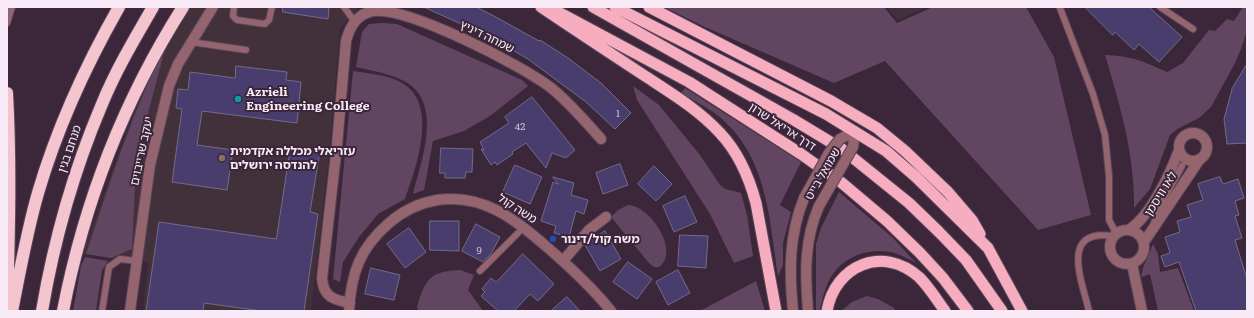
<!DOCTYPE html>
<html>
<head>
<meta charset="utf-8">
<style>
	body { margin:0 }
	#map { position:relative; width:1254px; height:318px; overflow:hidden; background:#3c263a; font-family:Literata,serif }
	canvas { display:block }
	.frame { position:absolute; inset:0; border:8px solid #f9eaf7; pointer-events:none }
</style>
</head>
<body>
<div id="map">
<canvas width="1254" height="318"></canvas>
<div class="frame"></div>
</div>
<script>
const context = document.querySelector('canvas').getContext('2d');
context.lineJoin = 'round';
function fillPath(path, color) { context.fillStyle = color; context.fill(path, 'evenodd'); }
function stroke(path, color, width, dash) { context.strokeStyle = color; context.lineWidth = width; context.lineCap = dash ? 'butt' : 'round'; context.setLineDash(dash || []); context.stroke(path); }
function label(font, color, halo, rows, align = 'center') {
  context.font = font + ' Literata,"Noto Sans Hebrew",serif'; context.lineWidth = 4; context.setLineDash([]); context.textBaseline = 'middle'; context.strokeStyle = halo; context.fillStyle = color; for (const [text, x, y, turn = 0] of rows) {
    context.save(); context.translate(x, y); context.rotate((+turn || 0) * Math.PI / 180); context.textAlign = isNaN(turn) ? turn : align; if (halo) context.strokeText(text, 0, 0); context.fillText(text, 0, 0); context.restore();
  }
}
const education = new Path2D(`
	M190,7H357V10L340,28L330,146L311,311H143L148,262L82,254L134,111L183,16Z
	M887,7H928L898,20Z`);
const green = new Path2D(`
	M664,7H884L897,23L933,7H1026L1054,57L1091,215L1038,230L885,61L834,83L705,27Z
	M1243,7H1247V31L1241,49L1235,63L1211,107L1199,118L1179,128L1170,135L1150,189L1134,208C1135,156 1120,105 1105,55C1133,56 1142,61 1167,72L1183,63L1209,30L1215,31L1227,19L1234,21Z
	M383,23L397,24L522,80L528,86L490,116L464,131L433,141L424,190L413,194C421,163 442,107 409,84C394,74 373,71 356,67L362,32L369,24Z
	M166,45L141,140L135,185L132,249L111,258L86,254C110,183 132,112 166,45Z
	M353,71C372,74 397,75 411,90C435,116 415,171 405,199L378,214L359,237L343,262L340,282L333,279Z
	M633,86L659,105L700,155L720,185L725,189L741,193L747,215L753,256L734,263L710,214L637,100Z
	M685,88L801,162L780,205L791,212L783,243V265L778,276C769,216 767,151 713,112C703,105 691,99 681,93Z
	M839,192L893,238L916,263C910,260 903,256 897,254C877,247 851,253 837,269C827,279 822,298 820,311H816V244L821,228Z
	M628,205C650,205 681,252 659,267H654L649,263L611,217L618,210Z
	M1153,244L1158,254L1160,272L1178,268L1194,311H1158L1150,274L1141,277L1143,268Z
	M85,257L108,261L102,270L96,311H73L81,266Z
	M460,270L474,275L468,290L483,311H419L417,307C425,279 430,271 460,270Z
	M756,281L765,311H700Z
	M867,296L878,299L894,308L895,311H841L852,302Z`);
const building = new Path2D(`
	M283,7H329L328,19L283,12Z
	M424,7H476L494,16L539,41L540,40L568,58L601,83L631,113L615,129L586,102L528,59L494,39Z
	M1085,7H1149L1182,37L1159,62L1139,44L1134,50L1115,32L1113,35Z
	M1247,64V143L1227,144L1224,119L1232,89Z
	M236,66L287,72L286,80L301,82L297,123L202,111L197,145L233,150L227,190L172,182L182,109L176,108L178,89L188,90L190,72L235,78Z
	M532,97L575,150L566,158L552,153L546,168L526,143L512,152L513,154L497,165L495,162L491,165L481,149L484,150L480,142L509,123L505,117Z
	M291,146L320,151L310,212L318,214L304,311H262L204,303L203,311H146L159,222L276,239Z
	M441,148L473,149L472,172H466L465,178H445V173H440Z
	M620,164L628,185L603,194L596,173Z
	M515,165L542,177L530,204L503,192Z
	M654,166L672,184L656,201L638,184Z
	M553,177L574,183L571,195L588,200L584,214L576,211L569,237L554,233L556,226L541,221L553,182L558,184Z
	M1220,177L1223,184L1238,179L1244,198L1235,201L1239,215L1235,216L1242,238L1235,240L1247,279V311H1196L1179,262L1165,267L1161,256L1170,253L1165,237L1180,232L1177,221L1191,217L1187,205L1203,200L1198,184Z
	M685,196L697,222L674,232L663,206Z
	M430,221H459V251L430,250Z
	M476,224L500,237L491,254L483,262L462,251Z
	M409,228L426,252L405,268L387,244Z
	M605,231L621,259L600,271L585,245Z
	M680,235L708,236L706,268L678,266Z
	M523,254L554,284L538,301L530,294L514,311H498L481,296L485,292L482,289L491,278L496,282Z
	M628,262L652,279L637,299L613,282Z
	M371,268L400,275L394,300L365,294Z
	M678,270L690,293L668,305L656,282Z
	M567,297L580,311H551Z`);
const service = new Path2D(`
	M234,7L233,16L237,20L265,24L269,20L272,7
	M344,7L355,22
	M1160,7L1193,29
	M1060,8L1093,94L1105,135L1109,176V220L1116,233
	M7,23L12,7
	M191,42L246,50
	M1154,223L1161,204L1182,166
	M480,271L523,228
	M102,311L109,267L120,259L137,261
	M1089,311C1082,281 1059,228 1113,236`);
const minor = new Path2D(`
	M1179 147a14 14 0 1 1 28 0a14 14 0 1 1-28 0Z
	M1130,229C1151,215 1170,174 1179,150
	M1110 247a17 17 0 1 1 34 0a17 17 0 1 1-34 0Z
	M1144,242L1200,159
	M563,261L589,230L606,217
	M1132,264L1142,311
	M350,303C334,300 323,297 322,278L337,145L346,41C350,26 357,14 373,11C407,6 521,65 550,87C569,102 585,121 601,139
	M130,311L150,165L169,86L178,64L213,7
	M349,311C351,273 360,248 389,223C403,211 419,203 437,200C483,193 514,219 547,247C570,267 592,287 611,311`);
const tertiary = new Path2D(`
	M840,139L855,131L853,147
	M793,311C789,271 789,235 804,198
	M808,311C805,274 804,240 819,206`);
const trunk = new Path2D(`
	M541,7C575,30 610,53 645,76C671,93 699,110 720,133C739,153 749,177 756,203L776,311
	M549,7L689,82L801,154L842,183L887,221L920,253L943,278L968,311
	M593,7L794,120L842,149L909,203L939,232L966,260L1002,311
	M615,7L826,114L886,151L916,177L988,248L1022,311
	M649,7L831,101L877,128L905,151L948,192L972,220L980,234
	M827,311C835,265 883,245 919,277C929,287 937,300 945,311`);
const motorway = new Path2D(`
	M7,93C11,164 9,236 7,307
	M12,311C20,271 27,231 38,193C57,128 86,65 119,7
	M42,311C54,240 74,170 102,104C116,70 135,38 153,7
	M63,311C84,203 124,100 183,7`);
const tertiaryBridge = new Path2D(`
	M804,198L829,153L840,139
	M819,206L853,147`);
const markers = [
	[238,99,4,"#0f9aa8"],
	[222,158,4,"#8d6e63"],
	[553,239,4,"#1a4fb4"]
];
const numberNames = [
	["1",618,114],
	["42",520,127],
	["9",479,251]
];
const streetNames = [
	["שמחה דיניץ",487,37,26],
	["דרך אריאל שרון",782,127,33],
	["מנחם בגין",70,149,-71],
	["יעקב שרייבוים",142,151,-78],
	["שמואל בייט",823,174,-60],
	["לאו וויסמן",1161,194,-58],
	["משה קול",517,209,33]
];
const poiNames = [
	["Azrieli",246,92],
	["Engineering College",246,106],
	["עזריאלי מכללה אקדמית",230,151],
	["להנדסה ירושלים",230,165],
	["משה קול/דינור",561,239]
];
fillPath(education, '#42313b');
fillPath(green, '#624661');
fillPath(building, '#493d6e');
stroke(building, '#716c89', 1);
stroke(service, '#5a4558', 8);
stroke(minor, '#5a4558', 12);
stroke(tertiary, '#5a4558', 12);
stroke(trunk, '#5a4558', 13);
stroke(motorway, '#5a4558', 14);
stroke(service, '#94646f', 6);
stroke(minor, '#94646f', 10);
stroke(tertiary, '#94646f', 10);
stroke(trunk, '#f6adbf', 11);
stroke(motorway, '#f4c4cf', 12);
stroke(tertiaryBridge, '#5a4558', 12, []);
stroke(tertiaryBridge, '#94646f', 10);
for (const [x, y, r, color] of markers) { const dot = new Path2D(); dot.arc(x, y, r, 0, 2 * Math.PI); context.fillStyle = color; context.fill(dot); stroke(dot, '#3c263a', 1.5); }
label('10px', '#cdbfd5', null, numberNames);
label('12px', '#f9eaf7', '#3c263a', streetNames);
label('bold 12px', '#f9eaf7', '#3c263a', poiNames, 'left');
</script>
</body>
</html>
